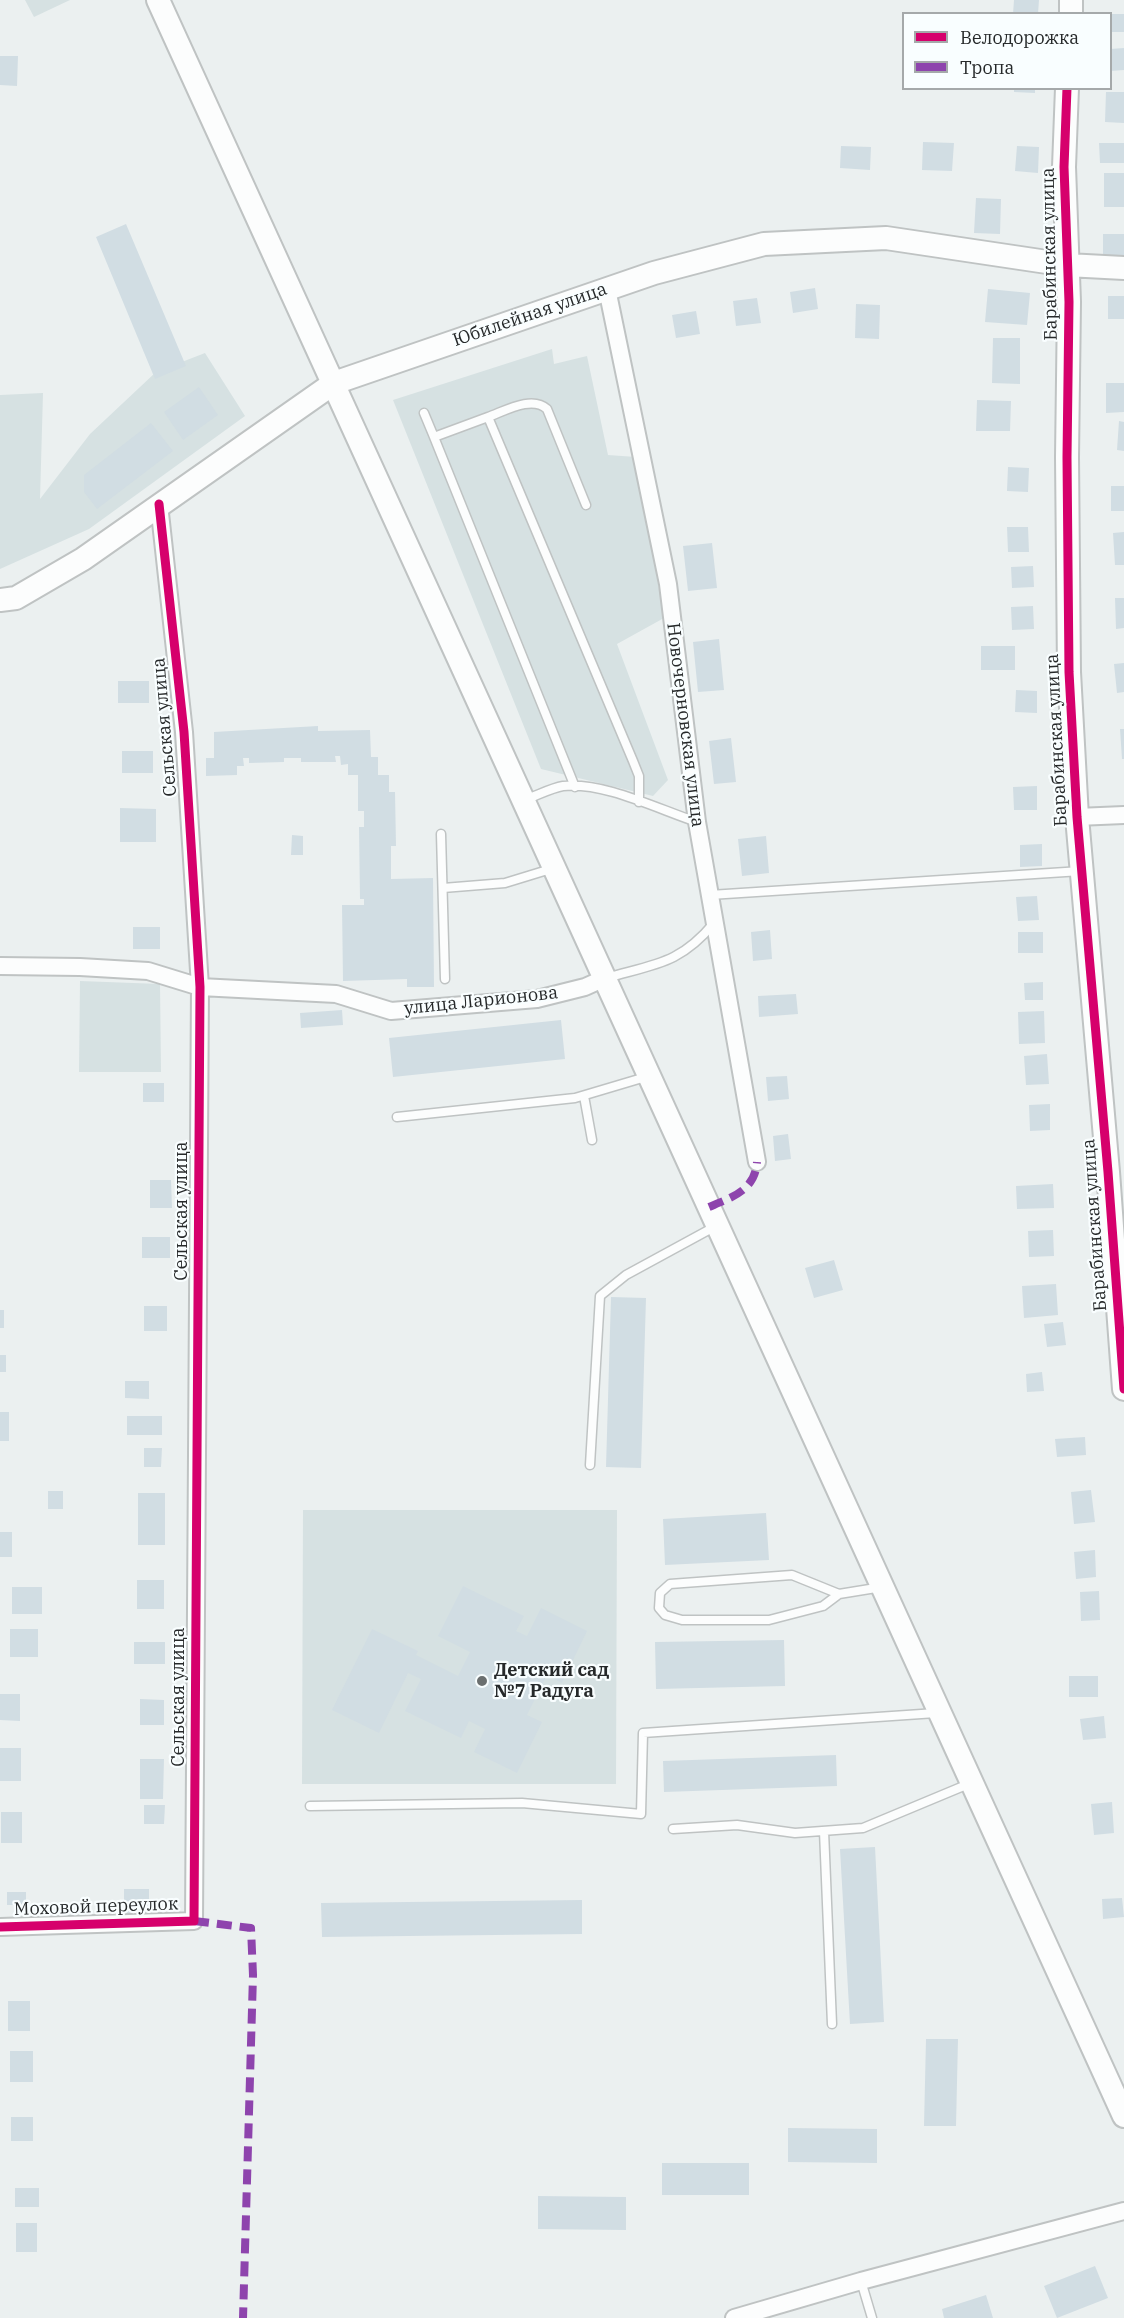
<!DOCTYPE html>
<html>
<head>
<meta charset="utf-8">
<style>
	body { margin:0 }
	#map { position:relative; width:1124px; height:2318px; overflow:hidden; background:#ebf0f0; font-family:"IBM Plex Serif",serif }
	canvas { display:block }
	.legend { position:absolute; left:902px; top:12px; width:210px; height:78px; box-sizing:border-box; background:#f9feff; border:2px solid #a5a9aa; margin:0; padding:8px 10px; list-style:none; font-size:18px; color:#26292a }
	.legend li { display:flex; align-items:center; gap:12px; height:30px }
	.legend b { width:30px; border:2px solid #a5a9aa }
</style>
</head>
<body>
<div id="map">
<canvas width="1124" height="2318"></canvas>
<ul class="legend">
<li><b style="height:8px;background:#d6006c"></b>Велодорожка</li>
<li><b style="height:8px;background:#8e44ad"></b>Тропа</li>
</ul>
</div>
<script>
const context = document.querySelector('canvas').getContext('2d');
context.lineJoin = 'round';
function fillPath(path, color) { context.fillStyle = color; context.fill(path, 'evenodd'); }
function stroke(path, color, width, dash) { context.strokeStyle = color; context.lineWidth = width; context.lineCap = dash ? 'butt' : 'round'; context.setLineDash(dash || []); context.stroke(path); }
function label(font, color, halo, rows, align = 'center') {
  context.font = font + ' "IBM Plex Serif",serif'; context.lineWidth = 4.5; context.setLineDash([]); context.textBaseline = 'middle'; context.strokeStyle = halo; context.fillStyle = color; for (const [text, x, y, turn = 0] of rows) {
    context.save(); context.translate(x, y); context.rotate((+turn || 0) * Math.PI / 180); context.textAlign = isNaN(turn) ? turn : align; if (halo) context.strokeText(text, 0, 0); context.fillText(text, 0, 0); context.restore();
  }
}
const built = new Path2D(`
	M25,0H70L34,17Z
	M552,349L554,364L587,356L608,455L636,457L664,618L617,644L668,780L653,796L541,769L393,400Z
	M205,353L245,416L89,529L0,569V395L43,393L40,499L90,434L156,372Z
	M80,981L160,984L161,1072H79Z
	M303,1510H617L616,1784H302Z`);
const building = new Path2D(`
	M1014,0H1039L1038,14H1013Z
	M1110,14H1124V32H1110Z
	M1124,48V70L1110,71V49Z
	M0,56H18L17,86L0,85Z
	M1014,88H1035V93L1014,92Z
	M1106,92H1124V123L1105,122Z
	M923,142L954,143L952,171L922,170Z
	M1099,143H1124V163H1100Z
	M841,146L871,147L870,170L840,168Z
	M1017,146L1039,147L1038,173L1015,171Z
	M1104,173H1124V207H1104Z
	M976,198L1001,199L1000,234L974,233Z
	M126,224L186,366L155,379L96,237Z
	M1103,234H1124V261L1103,260Z
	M815,288L818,309L793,313L790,292Z
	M988,289L1030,293L1027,325L985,322Z
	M1108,296H1124V319H1108Z
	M757,298L761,323L736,326L733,301Z
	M856,304L880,305L879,339L855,338Z
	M696,311L700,334L676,338L672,315Z
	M993,338H1020V384L992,383Z
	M1106,383H1124V412L1106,413Z
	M199,387L218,415L183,440L164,412Z
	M977,400L1011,401L1010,431H976Z
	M1119,421L1124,422V451L1117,450Z
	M151,423L173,451L97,509L84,492V475Z
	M1008,467L1029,468L1028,492L1007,491Z
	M1111,486H1124V511H1111Z
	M1007,527H1028L1029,552H1008Z
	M1124,532V565H1115L1113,533Z
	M712,543L717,588L688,591L683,546Z
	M1033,566L1034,587L1012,588L1011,567Z
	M1115,598H1124V628L1116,629Z
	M1033,606L1034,629L1012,630L1011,607Z
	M719,639L724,690L698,692L693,642Z
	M981,646H1015V670H981Z
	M1124,663V692L1117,693L1114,664Z
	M118,681H149V703H118Z
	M1016,690L1037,691V713L1015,712Z
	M318,726V731L370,730L371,757H378V775H389V792H395L396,846H391V879L433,878L434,987H407V979L343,981L342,905H364V899H360L359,827H364V811H358V775H348V764L341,765L340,756H335L336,762H301V758H284V762L249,763V758H243L244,766H237V775L206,776V758H214V732Z
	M1120,729H1124V759H1122Z
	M731,738L736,782L714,784L709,741Z
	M122,751H153V773H122Z
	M1037,786V810H1014L1013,787Z
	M120,808L156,809V842H120Z
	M292,835L303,836V855H291Z
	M766,836L769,873L742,876L738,839Z
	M1042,844V866L1020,867V845Z
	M1037,896L1039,920L1018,921L1016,897Z
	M133,927H160V949H133Z
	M770,930L772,959L753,961L751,932Z
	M1018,932H1043V953H1018Z
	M1043,982V1000H1025L1024,983Z
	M796,994L798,1014L759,1017L758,996Z
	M342,1010L343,1025L301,1028L300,1013Z
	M1044,1011L1045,1043L1019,1044L1018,1012Z
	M561,1020L565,1059L393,1077L389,1038Z
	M1047,1054L1049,1084L1026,1085L1024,1056Z
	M787,1076L789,1099L768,1101L766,1077Z
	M143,1083H164V1102H143Z
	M1050,1104V1130L1030,1131L1029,1105Z
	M788,1134L791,1159L775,1161L773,1136Z
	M150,1180H171L172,1208H150Z
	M1053,1184L1054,1208L1017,1209L1016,1186Z
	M1053,1230L1054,1256L1029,1257L1028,1231Z
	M142,1237H170V1258H142Z
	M834,1260L843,1290L814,1298L805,1268Z
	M1056,1284L1058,1315L1024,1318L1022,1286Z
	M611,1297L646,1298L641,1468L606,1467Z
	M144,1306H167V1331H144Z
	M0,1310H4V1328H0Z
	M1063,1322L1066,1345L1047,1347L1044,1324Z
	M0,1355H6V1372H0Z
	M1042,1372L1044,1391L1027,1392L1026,1374Z
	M125,1381H149V1399L125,1398Z
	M0,1412H9V1441H0Z
	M127,1416H162V1435H127Z
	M1085,1437L1086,1455L1057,1457L1055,1439Z
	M144,1448H162L161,1467H144Z
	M1091,1490L1095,1522L1074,1524L1071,1492Z
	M48,1491H63V1509H48Z
	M138,1493H165V1545H138Z
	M766,1513L769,1560L665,1565L663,1519Z
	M0,1532H12V1557H0Z
	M1095,1550L1096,1577L1076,1579L1074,1552Z
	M137,1580H164V1609H137Z
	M463,1586L524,1616L516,1631L527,1636L541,1608L587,1631L562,1683L547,1675L527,1715L542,1722L517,1773L474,1752L485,1729L469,1721L461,1738L405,1711L421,1679L408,1673L379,1733L332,1710L372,1629L418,1651L416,1655L458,1676L470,1652L438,1636Z
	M12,1587H42V1614H12Z
	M1099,1591L1100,1620L1081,1621L1080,1592Z
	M10,1629H38V1657H10Z
	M784,1640L785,1686L656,1689L655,1642Z
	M134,1642H165V1664H134Z
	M1069,1676H1098V1697H1069Z
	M0,1694H20V1721L0,1720Z
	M140,1699L164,1700V1725H140Z
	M1104,1716L1106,1738L1083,1740L1080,1719Z
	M0,1748H21V1781H0Z
	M836,1755L837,1786L664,1792L663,1761Z
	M140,1759H164L163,1799H140Z
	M1112,1802L1114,1833L1094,1835L1091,1804Z
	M144,1805H165L164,1824H144Z
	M1,1812H22V1843H1Z
	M875,1847L884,2022L850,2024L840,1849Z
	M124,1889H149V1913H124Z
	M7,1892H26V1905H7Z
	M1122,1898L1124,1917L1103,1919L1102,1899Z
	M582,1900V1934L322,1937L321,1903Z
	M8,2001H30V2031H8Z
	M926,2039H958L956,2126H924Z
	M10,2051H33V2082H10Z
	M11,2117H33V2141H11Z
	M788,2128L877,2129V2163L788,2162Z
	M662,2163H749V2195H662Z
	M15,2188H39V2207H15Z
	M538,2196L626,2197V2230L538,2229Z
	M16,2223H37V2252H16Z
	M1095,2266L1108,2298L1057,2318L1044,2286Z
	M986,2295L993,2318H944L942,2309Z`);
const lane = new Path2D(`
	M424,413L434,437
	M488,417C505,411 532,395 547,409L586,505
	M575,787L434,437L488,417L633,761L639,776V802
	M524,800C536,796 551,788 563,786C602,781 660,810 697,822
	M441,834L445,979
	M443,888L505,883L554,868
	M710,895L1081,871
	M606,978C655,964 680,964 714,923
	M584,1096L592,1140
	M397,1117L575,1098L649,1076
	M590,1465L600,1296L626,1275L716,1226
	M839,1594L792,1575L670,1584L660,1593L659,1608L665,1615L682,1620H769L823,1606L839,1594L882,1587
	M310,1806L522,1803L641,1814L643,1733L936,1713
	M673,1829L737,1825L795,1833L863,1828L971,1783
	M824,1831L832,2024
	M861,2281L872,2318`);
const street = new Path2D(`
	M607,289L668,584L697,822L757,1162
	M1077,817L1124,815
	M0,966L80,967L148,971L200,987L336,994L391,1011L537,999L585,987L605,978
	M0,1927L194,1921L200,987L184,732L159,504
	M734,2318L861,2281L1124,2211`);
const secondary = new Path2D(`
	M158,0L1124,2116
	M1071,14V0
	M1067,88L1064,167L1069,302L1067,457L1069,672L1077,817L1108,1172L1124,1389
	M0,600L16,598L83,559L334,383L654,273L764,244L886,238L1067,265L1124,268`);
const quiet = new Path2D(`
	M709,1207C733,1197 755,1190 757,1162
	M194,1921L251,1928L253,1975L243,2318`);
const cycleway = new Path2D(`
	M1067,88L1064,167L1069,302L1067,457L1069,672L1077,817L1108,1172L1124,1389
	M0,1927L194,1921L200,987L184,732L159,504`);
const markers = [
	[482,1681,6,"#6b6f6f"]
];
const streetNames = [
	["Барабинская улица",1050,254,-91],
	["Юбилейная улица",530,315,-19],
	["Новочерновская улица",685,725,83],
	["Сельская улица",165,727,-95],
	["Барабинская улица",1057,740,-93],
	["улица Ларионова",481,1001,-6],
	["Сельская улица",182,1211,-90],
	["Барабинская улица",1095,1225,-94],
	["Сельская улица",179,1697,-90],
	["Моховой переулок",96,1907,-2]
];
const poiNames = [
	["Детский сад",494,1671],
	["№7 Радуга",494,1692]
];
fillPath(built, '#d6e1e2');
fillPath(building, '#d1dde3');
stroke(lane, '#bfc3c3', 11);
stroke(street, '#bfc3c3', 20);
stroke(secondary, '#bfc3c3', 26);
stroke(lane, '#fcfdfd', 8);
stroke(street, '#fcfdfd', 16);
stroke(secondary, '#fcfdfd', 22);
stroke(quiet, '#8e44ad', 8, [15, 8]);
stroke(cycleway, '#d6006c', 9);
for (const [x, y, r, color] of markers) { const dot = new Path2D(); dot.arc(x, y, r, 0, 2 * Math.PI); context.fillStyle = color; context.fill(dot); stroke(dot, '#f9feff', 2); }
label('18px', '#26292a', '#f9feff', streetNames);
label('bold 18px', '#26292a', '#f9feff', poiNames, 'left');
</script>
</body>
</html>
